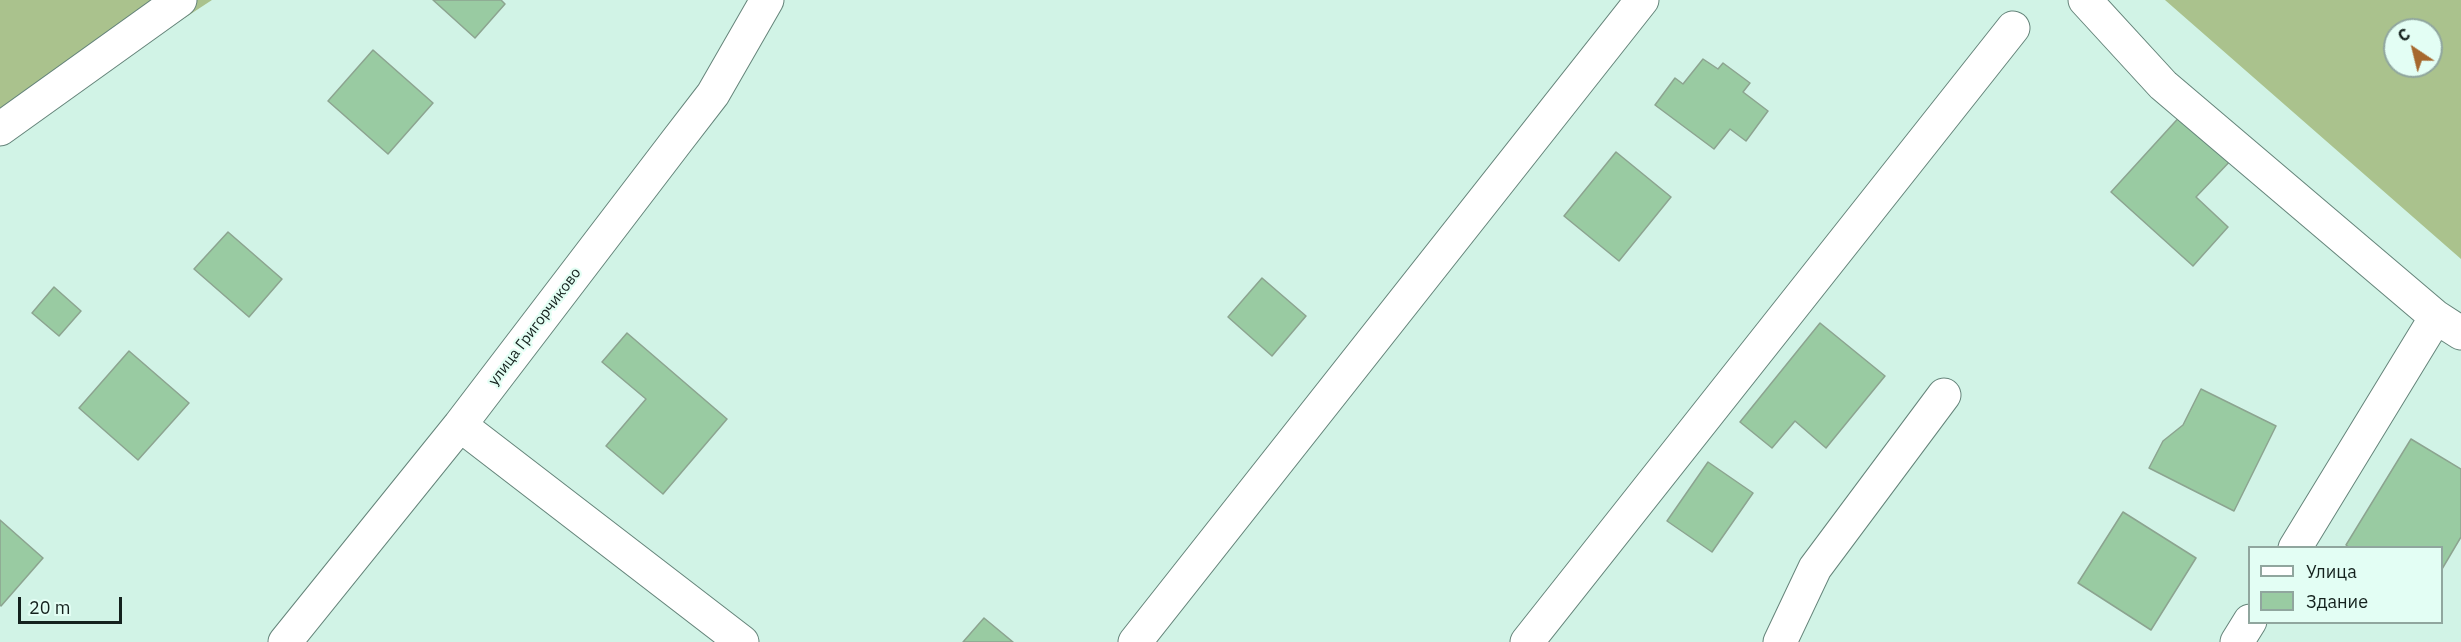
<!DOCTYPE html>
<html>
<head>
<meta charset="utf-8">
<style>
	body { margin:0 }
	#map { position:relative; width:2461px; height:642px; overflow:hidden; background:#d1f3e6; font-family:"IBM Plex Sans",sans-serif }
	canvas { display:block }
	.legend { position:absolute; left:2248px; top:546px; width:195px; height:78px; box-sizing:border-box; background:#e3fef4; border:2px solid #90a69e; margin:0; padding:8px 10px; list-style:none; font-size:18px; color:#14211d }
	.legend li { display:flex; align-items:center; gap:12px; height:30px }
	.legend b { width:30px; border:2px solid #90a69e }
	.north { position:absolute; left:2383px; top:18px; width:60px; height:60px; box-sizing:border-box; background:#e3fef4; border:2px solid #90a69e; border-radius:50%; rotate:325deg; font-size:16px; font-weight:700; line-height:24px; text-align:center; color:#14211d }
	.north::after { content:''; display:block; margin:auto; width:21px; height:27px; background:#a6682d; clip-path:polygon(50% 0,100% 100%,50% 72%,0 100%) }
	.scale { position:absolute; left:18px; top:597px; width:104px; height:27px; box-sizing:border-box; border:3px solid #14211d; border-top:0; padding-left:8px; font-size:18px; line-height:21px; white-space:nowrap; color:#14211d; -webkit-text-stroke:4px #e3fef4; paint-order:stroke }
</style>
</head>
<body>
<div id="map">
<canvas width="2461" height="642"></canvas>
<ul class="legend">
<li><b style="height:8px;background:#fff"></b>Улица</li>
<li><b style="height:16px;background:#99cba2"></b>Здание</li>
</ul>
<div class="north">С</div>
<div class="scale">20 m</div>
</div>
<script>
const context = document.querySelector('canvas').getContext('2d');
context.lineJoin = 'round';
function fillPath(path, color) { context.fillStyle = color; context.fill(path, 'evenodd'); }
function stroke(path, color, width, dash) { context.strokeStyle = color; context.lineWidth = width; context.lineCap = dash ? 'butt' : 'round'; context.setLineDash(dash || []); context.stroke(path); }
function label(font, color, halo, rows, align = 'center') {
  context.font = font + ' "IBM Plex Sans",sans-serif'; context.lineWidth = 4.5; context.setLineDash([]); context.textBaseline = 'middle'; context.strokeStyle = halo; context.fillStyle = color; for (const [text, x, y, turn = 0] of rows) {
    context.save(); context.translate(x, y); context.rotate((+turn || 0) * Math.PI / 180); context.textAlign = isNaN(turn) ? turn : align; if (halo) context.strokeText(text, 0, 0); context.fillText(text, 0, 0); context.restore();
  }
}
const forest = new Path2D(`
	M0,0H212L0,139Z
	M2165,0H2461V259ZM2395,30H2431V66H2395Z`);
const building = new Path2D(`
	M433,0H501L505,4L475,38Z
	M373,50L433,103L388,154L328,101Z
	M1703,59L1718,69L1723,63L1750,83L1743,92L1768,111L1746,141L1730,129L1714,149L1655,105L1675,78L1683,84Z
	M2184,112L2234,157L2196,197L2228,227L2193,266L2111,192Z
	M1616,152L1671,197L1619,261L1564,216Z
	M228,232L282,279L249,317L194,269Z
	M1262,278L1306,316L1272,356L1228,317Z
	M54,287L81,311L59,336L32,313Z
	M1820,323L1885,376L1826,448L1795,421L1772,448L1740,422Z
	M627,333L727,419L663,494L606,446L646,399L602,362Z
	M129,351L189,403L138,460L79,408Z
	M2201,389L2276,426L2234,511L2149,468L2163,441L2183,425Z
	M2411,439L2461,469V537L2442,569V548H2350L2346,545Z
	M1708,462L1753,493L1712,552L1667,521Z
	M2123,512L2196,558L2151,630L2078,583Z
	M0,520L43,558L1,606L0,605Z
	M984,618L1013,642H963Z`);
const minor = new Path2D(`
	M2085,0L2163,85L2436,317L2461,333
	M0,129L180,0
	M460,425L742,642
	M2295,548L2436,317
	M285,642L460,425L676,142L713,94L767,0
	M1135,642L1642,0
	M1527,642L2013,28
	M1780,642L1815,568L1944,395
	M2237,642L2250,621`);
const streetNames = [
	["улица Григорчиково",535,327,-53]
];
fillPath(forest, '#aac28d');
fillPath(building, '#99cba2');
stroke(building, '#8ca490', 1.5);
stroke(minor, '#65847a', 35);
stroke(minor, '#fff', 33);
label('15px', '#14211d', '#e3fef4', streetNames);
</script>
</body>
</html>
